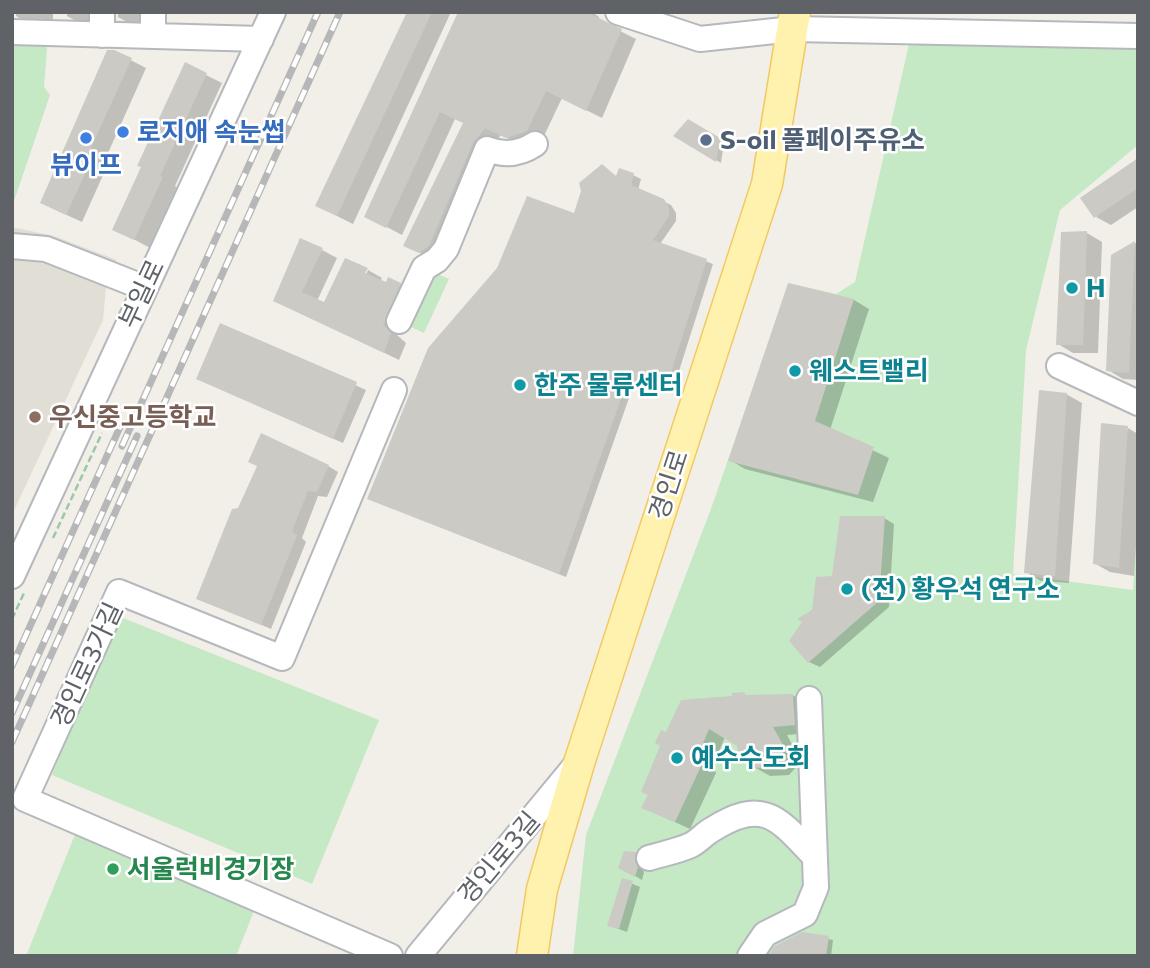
<!DOCTYPE html>
<html>
<head>
<meta charset="utf-8">
<style>
	body { margin:0 }
	#map { position:relative; width:1150px; height:968px; overflow:hidden; background:#f1efe8; font-family:Commissioner,sans-serif }
	canvas { display:block }
	.frame { position:absolute; inset:0; border:14px solid #5f6368; pointer-events:none }
</style>
</head>
<body>
<div id="map">
<canvas width="1150" height="968"></canvas>
<div class="frame"></div>
</div>
<script>
const context = document.querySelector('canvas').getContext('2d');
context.lineJoin = 'round';
function fillPath(path, color) { context.fillStyle = color; context.fill(path, 'evenodd'); }
function stroke(path, color, width, dash) { context.strokeStyle = color; context.lineWidth = width; context.lineCap = dash ? 'butt' : 'round'; context.setLineDash(dash || []); context.stroke(path); }
function label(font, color, halo, rows, align = 'center') {
  context.font = font + ' Commissioner,"Noto Sans KR",sans-serif'; context.lineWidth = 5; context.setLineDash([]); context.textBaseline = 'middle'; context.strokeStyle = halo; context.fillStyle = color; for (const [text, x, y, turn = 0] of rows) {
    context.save(); context.translate(x, y); context.rotate((+turn || 0) * Math.PI / 180); context.textAlign = isNaN(turn) ? turn : align; if (halo) context.strokeText(text, 0, 0); context.fillText(text, 0, 0); context.restore();
  }
}
const education = new Path2D(`
	M12,227L54,236L117,260L106,287L103,320L12,515Z`);
const green = new Path2D(`
	M48,36L44,87L50,95L12,207V37Z
	M1138,43V145L1060,210L1026,350L1013,574L1133,590L1138,523V956H573L586,835L711,509L789,283L836,294L855,282L909,44Z
	M426,269L449,279L424,333L402,323Z
	M118,616L379,720L312,884L52,775Z
	M76,832L256,906L236,956H26Z`);
const shadow = new Path2D(`
	M16,12H53V26L31,25L16,16Z
	M67,12H104L102,24H82L67,16Z
	M118,12H153V26H134L118,17Z
	M409,12H451L353,224L317,206Z
	M461,12H592L599,17L598,20L636,39L602,118L562,98L542,140L523,146L501,135L488,152L436,261L406,245L465,123L455,119L402,235L381,224Z
	M113,51L146,68L100,171L104,173L82,222L58,211Z
	M186,65L222,83L175,186L177,188L150,248L115,229Z
	M689,121L724,142L721,163L676,136Z
	M1138,160V207L1111,225L1096,217Z
	M633,175L641,179L638,190L671,205L676,213V221L660,244L713,264L672,393L635,381L566,577L377,502L575,215L617,177Z
	M1087,233L1102,242L1098,353H1073L1058,344Z
	M1135,243L1138,244V380L1123,379L1108,370Z
	M322,250L337,258L317,301L325,305L363,282L368,270L382,278L380,282L400,284L415,293L397,335L406,343L399,360L275,300Z
	M790,285L854,300L869,309L830,430L889,458L873,502L745,469L730,460Z
	M221,325L366,390L343,443L198,379Z
	M1066,394L1082,403L1069,583L1041,581L1026,572Z
	M1128,428L1138,434V519L1134,576L1110,572L1094,563Z
	M328,466L338,472L327,497L318,496L302,538L306,542L271,629L198,598L239,509Z
	M884,518L894,524L889,607L820,667L809,662L834,578Z
	M792,695L808,704L810,733L787,735L797,753L798,765L789,775L770,776L754,767L739,745L725,737L713,766L716,773L690,829L644,808L650,795L667,734L748,697Z
	M635,854L643,858L642,867L644,872L642,880L620,867Z
	M623,880L640,887L627,932L610,926Z
	M802,934L833,940L831,956H770Z`);
const building = new Path2D(`
	M407,12H432L337,216L315,206Z
	M458,12H586L622,29L586,111L546,91L527,131L506,138L485,128L473,143L429,246L419,253L403,246L463,123L440,112L386,228L364,217Z
	M107,50H114L132,58L85,161L90,163L66,215L40,203Z
	M185,62L207,73L160,176L163,177L134,240L112,230L141,167L137,166Z
	M688,119L720,138L716,162L673,136Z
	M1138,158V188L1094,218L1080,198Z
	M602,164L616,176L619,168L634,173L631,185L664,199L669,208V216L653,240L707,259L665,391L628,379L559,574L367,499L428,348L497,268L527,196L574,213L581,191L579,183Z
	M1087,231L1083,345H1056L1061,232Z
	M300,238L323,248L302,292L324,302L345,258L368,268L365,273L386,282L388,277L401,283L383,325L391,333L384,353L273,301Z
	M1135,241L1129,373L1106,371L1111,255Z
	M788,283L854,299L815,421L874,447L858,495L728,461Z
	M220,323L357,382L333,439L196,379Z
	M1039,390L1067,393L1055,576L1024,573Z
	M1101,423L1128,426L1119,568L1093,564Z
	M261,433L329,465L317,492L308,491L292,531L297,535L261,625L196,599L232,509L238,508L257,466L248,462Z
	M840,516H885L879,601L808,663L789,641L802,622L797,619L812,610L816,577L832,576Z
	M744,692L746,695L793,694L795,725L773,727L782,743L783,756L773,767L753,768L739,760L737,746L709,729L698,756L702,764L675,822L641,808L648,795L641,792L660,746L655,743L661,730L666,732L681,700L732,696V693Z
	M624,851L636,852L635,861L638,867L635,877L618,868Z
	M622,878L633,881L619,929L607,926Z
	M802,932L829,936L826,956H768L775,946Z`);
const path = new Path2D(`
	M53,538L102,433
	M12,619L24,593`);
const minor = new Path2D(`
	M102,12V35
	M618,12L700,39L793,29L1138,36
	M12,32L261,39
	M153,36V12
	M12,246L46,249L145,288
	M399,321L424,268L437,260L446,249L487,149C504,156 520,154 535,144
	M1059,366L1138,403
	M12,576L273,12
	M649,858C662,854 678,851 691,845C699,841 705,833 713,829C764,797 779,819 814,856
	M390,956L25,799L119,592L282,658L394,390
	M418,956L576,765
	M750,956L765,934L805,914L816,887L809,699`);
const major = new Path2D(`
	M532,956L542,889L580,760L767,184L795,12`);
const rail = new Path2D(`
	M122,446L318,12
	M12,666L120,427
	M12,713L137,436
	M12,742L340,12`);
const markers = [
	[123,132,7,"#3f7fe0"],
	[86,138,7,"#3f7fe0"],
	[706,140,7,"#5c6f8a"],
	[1072,288,7,"#0f9aa8"],
	[795,371,7,"#0f9aa8"],
	[520,385,7,"#0f9aa8"],
	[35,417,7,"#8d6e63"],
	[847,589,7,"#0f9aa8"],
	[677,758,7,"#0f9aa8"],
	[113,869,7,"#2e9e5b"]
];
const shopNames = [
	["로지애 속눈썹",137,132],
	["뷰이프",86,165,"center"]
];
const serviceNames = [
	["S-oil 풀페이주유소",720,140]
];
const cultureNames = [
	["H",1086,288],
	["웨스트밸리",809,371],
	["한주 물류센터",534,385],
	["(전) 황우석 연구소",861,589],
	["예수수도회",691,758]
];
const streetNames = [
	["부일로",142,294,-65],
	["경인로",669,485,-72],
	["경인로3가길",87,665,-65],
	["경인로3길",499,858,-50]
];
const educationNames = [
	["우신중고등학교",49,417]
];
const leisureNames = [
	["서울럭비경기장",127,869]
];
fillPath(education, '#e1ded6');
fillPath(green, '#c5e8c5');
fillPath(shadow, '#0003');
fillPath(building, '#cccac5');
stroke(minor, '#b5b8bc', 28);
stroke(major, '#f2c960', 33);
stroke(path, '#9cc7a9', 2.5, [7, 3.5]);
stroke(minor, '#fff', 24);
stroke(major, '#fff2af', 30);
stroke(rail, '#b6b7b8', 7);
stroke(rail, '#fff', 4.5, [13]);
for (const [x, y, r, color] of markers) { const dot = new Path2D(); dot.arc(x, y, r, 0, 2 * Math.PI); context.fillStyle = color; context.fill(dot); stroke(dot, '#fff', 2.5); }
label('bold 26px', '#366cbe', '#fff', shopNames, 'left');
label('bold 26px', '#4e5e75', '#fff', serviceNames, 'left');
label('bold 26px', '#0d838f', '#fff', cultureNames, 'left');
label('26px', '#5f6368', '#fff', streetNames);
label('bold 26px', '#785e54', '#fff', educationNames, 'left');
label('bold 26px', '#27864d', '#fff', leisureNames, 'left');
</script>
</body>
</html>
